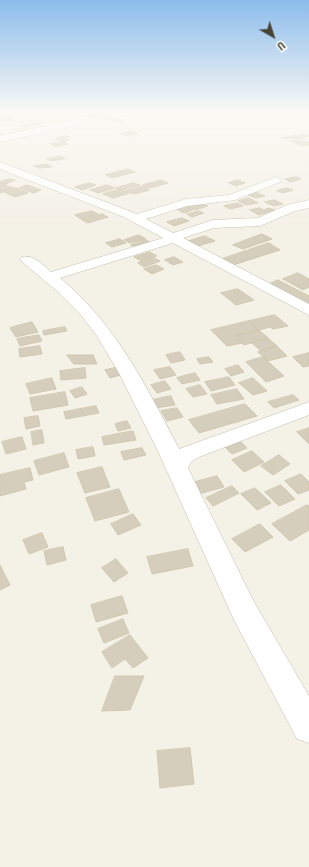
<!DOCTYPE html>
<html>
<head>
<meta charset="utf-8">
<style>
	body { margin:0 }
	#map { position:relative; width:309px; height:867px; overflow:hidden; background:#f4f1e7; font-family:"Roboto Condensed",sans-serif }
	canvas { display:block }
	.north { position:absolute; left:253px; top:16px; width:40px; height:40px; -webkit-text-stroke:3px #fff; paint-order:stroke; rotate:141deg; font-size:11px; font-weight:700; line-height:16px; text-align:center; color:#474236 }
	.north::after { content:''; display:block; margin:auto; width:14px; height:18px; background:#474236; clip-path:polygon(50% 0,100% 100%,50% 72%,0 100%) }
</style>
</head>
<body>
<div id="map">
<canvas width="309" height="867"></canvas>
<div class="north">U</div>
</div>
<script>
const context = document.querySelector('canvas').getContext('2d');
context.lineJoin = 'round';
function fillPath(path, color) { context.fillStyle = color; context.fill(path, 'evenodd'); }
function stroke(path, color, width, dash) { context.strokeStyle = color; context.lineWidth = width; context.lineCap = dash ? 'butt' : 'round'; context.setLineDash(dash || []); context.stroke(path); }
const building = new Path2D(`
	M92,113L126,120L120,122L86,116Z
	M11,115L14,120L2,121L0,118V116Z
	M40,122L43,123L25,127L21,126Z
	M129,131L138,133L129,136L120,134Z
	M307,134L309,136L301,137L305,139L281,138Z
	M66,136L70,137L64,138L69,140L63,142L55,138Z
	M298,140L303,142L309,141V145L302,146L291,141Z
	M62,142L68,144L56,147L50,144Z
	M61,156L65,159L51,161L47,159Z
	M47,164L52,167L39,168L34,166Z
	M128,169L135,172L112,178L106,175Z
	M296,177L301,179L290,182L285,179Z
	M9,179L15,180L4,185L14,188L0,193V182Z
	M161,180L168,183L150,188L143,185Z
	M238,180L245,183L236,186L229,183Z
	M89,183L96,185L82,190L75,187Z
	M133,183L140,185L123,190L116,188Z
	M27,185L41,190L33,193L20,188Z
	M107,185L115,188L98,193L90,190Z
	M143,186L150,190L134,194L126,191Z
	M17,188L28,193L15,197L4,192Z
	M286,188L293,190L283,193L277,191Z
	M120,189L130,193L113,198L103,194Z
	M255,192L265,196L256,198L245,194Z
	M249,198L258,203L246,205L238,201Z
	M274,200L283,204L274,206L265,202Z
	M201,203L208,206L195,210L185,205Z
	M237,203L243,206L230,209L224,206Z
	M183,205L193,210L184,213L174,208Z
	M260,208L263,210L269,208L275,210L259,215L250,210Z
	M92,211L98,214L81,219L75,215Z
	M199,211L204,213L192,217L187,214Z
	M102,214L108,217L88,223L82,220Z
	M182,218L189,221L174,226L167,222Z
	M262,234L272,239L243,249L233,245Z
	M139,235L146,239L130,243L124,240Z
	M205,236L215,241L198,246L189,241Z
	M120,239L126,243L112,247L106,243Z
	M146,240L152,243L137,248L131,245Z
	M269,243L280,250L233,265L222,259Z
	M150,252L157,256L141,261L134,257Z
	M174,257L183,262L173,265L165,260Z
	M154,258L160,261L144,267L138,263Z
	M156,265L164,269L152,274L144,269Z
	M298,273L309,279V287L303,290L283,279Z
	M278,280L309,296V304L265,286Z
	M238,289L254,300L236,305L221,293Z
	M275,315L288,326L273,329L270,327L259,330L249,321Z
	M249,321L259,330L235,336L242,343L227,346L211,330Z
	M32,322L38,332L16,337L10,328Z
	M65,327L67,331L44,335L43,331Z
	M259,330L268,338L244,345L235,336Z
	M39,335L42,341L20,346L17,339Z
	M268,338L277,346L261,351L252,343Z
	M40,346L42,354L20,357L19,349Z
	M277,346L287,356L268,361L258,352Z
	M180,352L185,360L171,363L166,355Z
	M309,353V366L303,367L293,357Z
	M67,355H93L97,364H74Z
	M209,357L213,362L200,364L197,359Z
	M263,357L284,376L266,382L246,362Z
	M238,365L244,372L231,376L225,369Z
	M120,367L124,374L110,378L105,370Z
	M170,367L176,375L160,379L154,370Z
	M85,368L86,378L61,380L60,371Z
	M195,373L200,380L182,384L177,378Z
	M229,377L235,385L211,391L205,382Z
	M52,378L56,389L30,394L26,384Z
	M253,378L267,391L253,395L239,383Z
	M165,381L171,389L157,393L151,385Z
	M200,385L207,394L193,397L186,389Z
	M82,387L87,394L75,398L70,391Z
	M237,389L244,399L217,404L211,395Z
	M65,392L68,405L33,411L30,398Z
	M293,395L299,400L274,408L268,402Z
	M171,396L175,405L156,408L152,400Z
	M245,404L257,416L199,433L189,420Z
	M96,406L99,413L66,419L64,412Z
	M177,408L183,417L167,421L161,411Z
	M38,416L40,426L26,429L24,418Z
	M127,421L131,428L118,431L115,424Z
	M309,428V444L297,432Z
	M42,430L44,443L33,445L31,432Z
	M133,431L136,440L104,445L102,437Z
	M22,437L26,449L6,454L2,442Z
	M238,439L247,448L232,454L223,445Z
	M93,447L95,456L78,459L76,450Z
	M142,448L146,455L124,460L121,452Z
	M252,451L264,462L244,472L232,460Z
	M64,453L69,467L39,475L34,461Z
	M279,455L290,464L273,475L261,466Z
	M102,467L110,487L85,493L77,473Z
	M30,468L33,480L24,482L26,489L0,496V475Z
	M301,474L309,482V490L298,494L285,481Z
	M217,476L224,487L195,495L188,484Z
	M281,485L295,499L279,506L265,492Z
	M232,486L239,493L213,506L206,498Z
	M255,488L271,503L257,510L241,494Z
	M119,489L129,512L95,521L86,498Z
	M307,505L309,506V530L290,541L272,524Z
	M133,514L141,525L118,535L111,524Z
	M260,524L273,537L245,552L232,539Z
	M42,533L48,547L29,554L23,540Z
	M63,547L66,560L47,565L44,551Z
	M188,549L193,566L152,574L147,557Z
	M116,559L128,573L114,582L102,568Z
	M0,565L10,585L0,590Z
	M122,596L128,613L96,622L91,605Z
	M123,619L129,633L104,643L98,629Z
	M130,635L148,658L133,668L125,659L112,668L102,652Z
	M115,676H144L130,710L102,711Z
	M190,748L194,784L160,788L157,751Z`);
const minor = new Path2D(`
	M75,120L79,123L78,125L0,142V136Z
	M0,162L137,214L186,199L229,195L276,177L281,180L280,182L235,200L187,206L146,219L173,233L213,220L258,218L287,205L309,200V208L295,211L260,226L214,228L183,238L309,304V315L173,243L60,278C115,323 147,387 179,449L309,402V415L199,457L191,462L188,468L254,602L309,696V743L297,739L234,620L157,449L119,373L97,336L81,315L57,291L20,260L22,257C33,254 43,265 51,272L163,238L124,217L0,169Z`);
fillPath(building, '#d5cebc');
stroke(building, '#d0c7af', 1);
stroke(minor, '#c2bdac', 1);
fillPath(minor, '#fff');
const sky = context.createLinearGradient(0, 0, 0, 232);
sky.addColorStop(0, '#8cbcec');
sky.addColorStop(0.48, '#faf9f4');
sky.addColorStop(1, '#faf9f400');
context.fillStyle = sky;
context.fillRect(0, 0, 309, 232);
</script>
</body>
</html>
